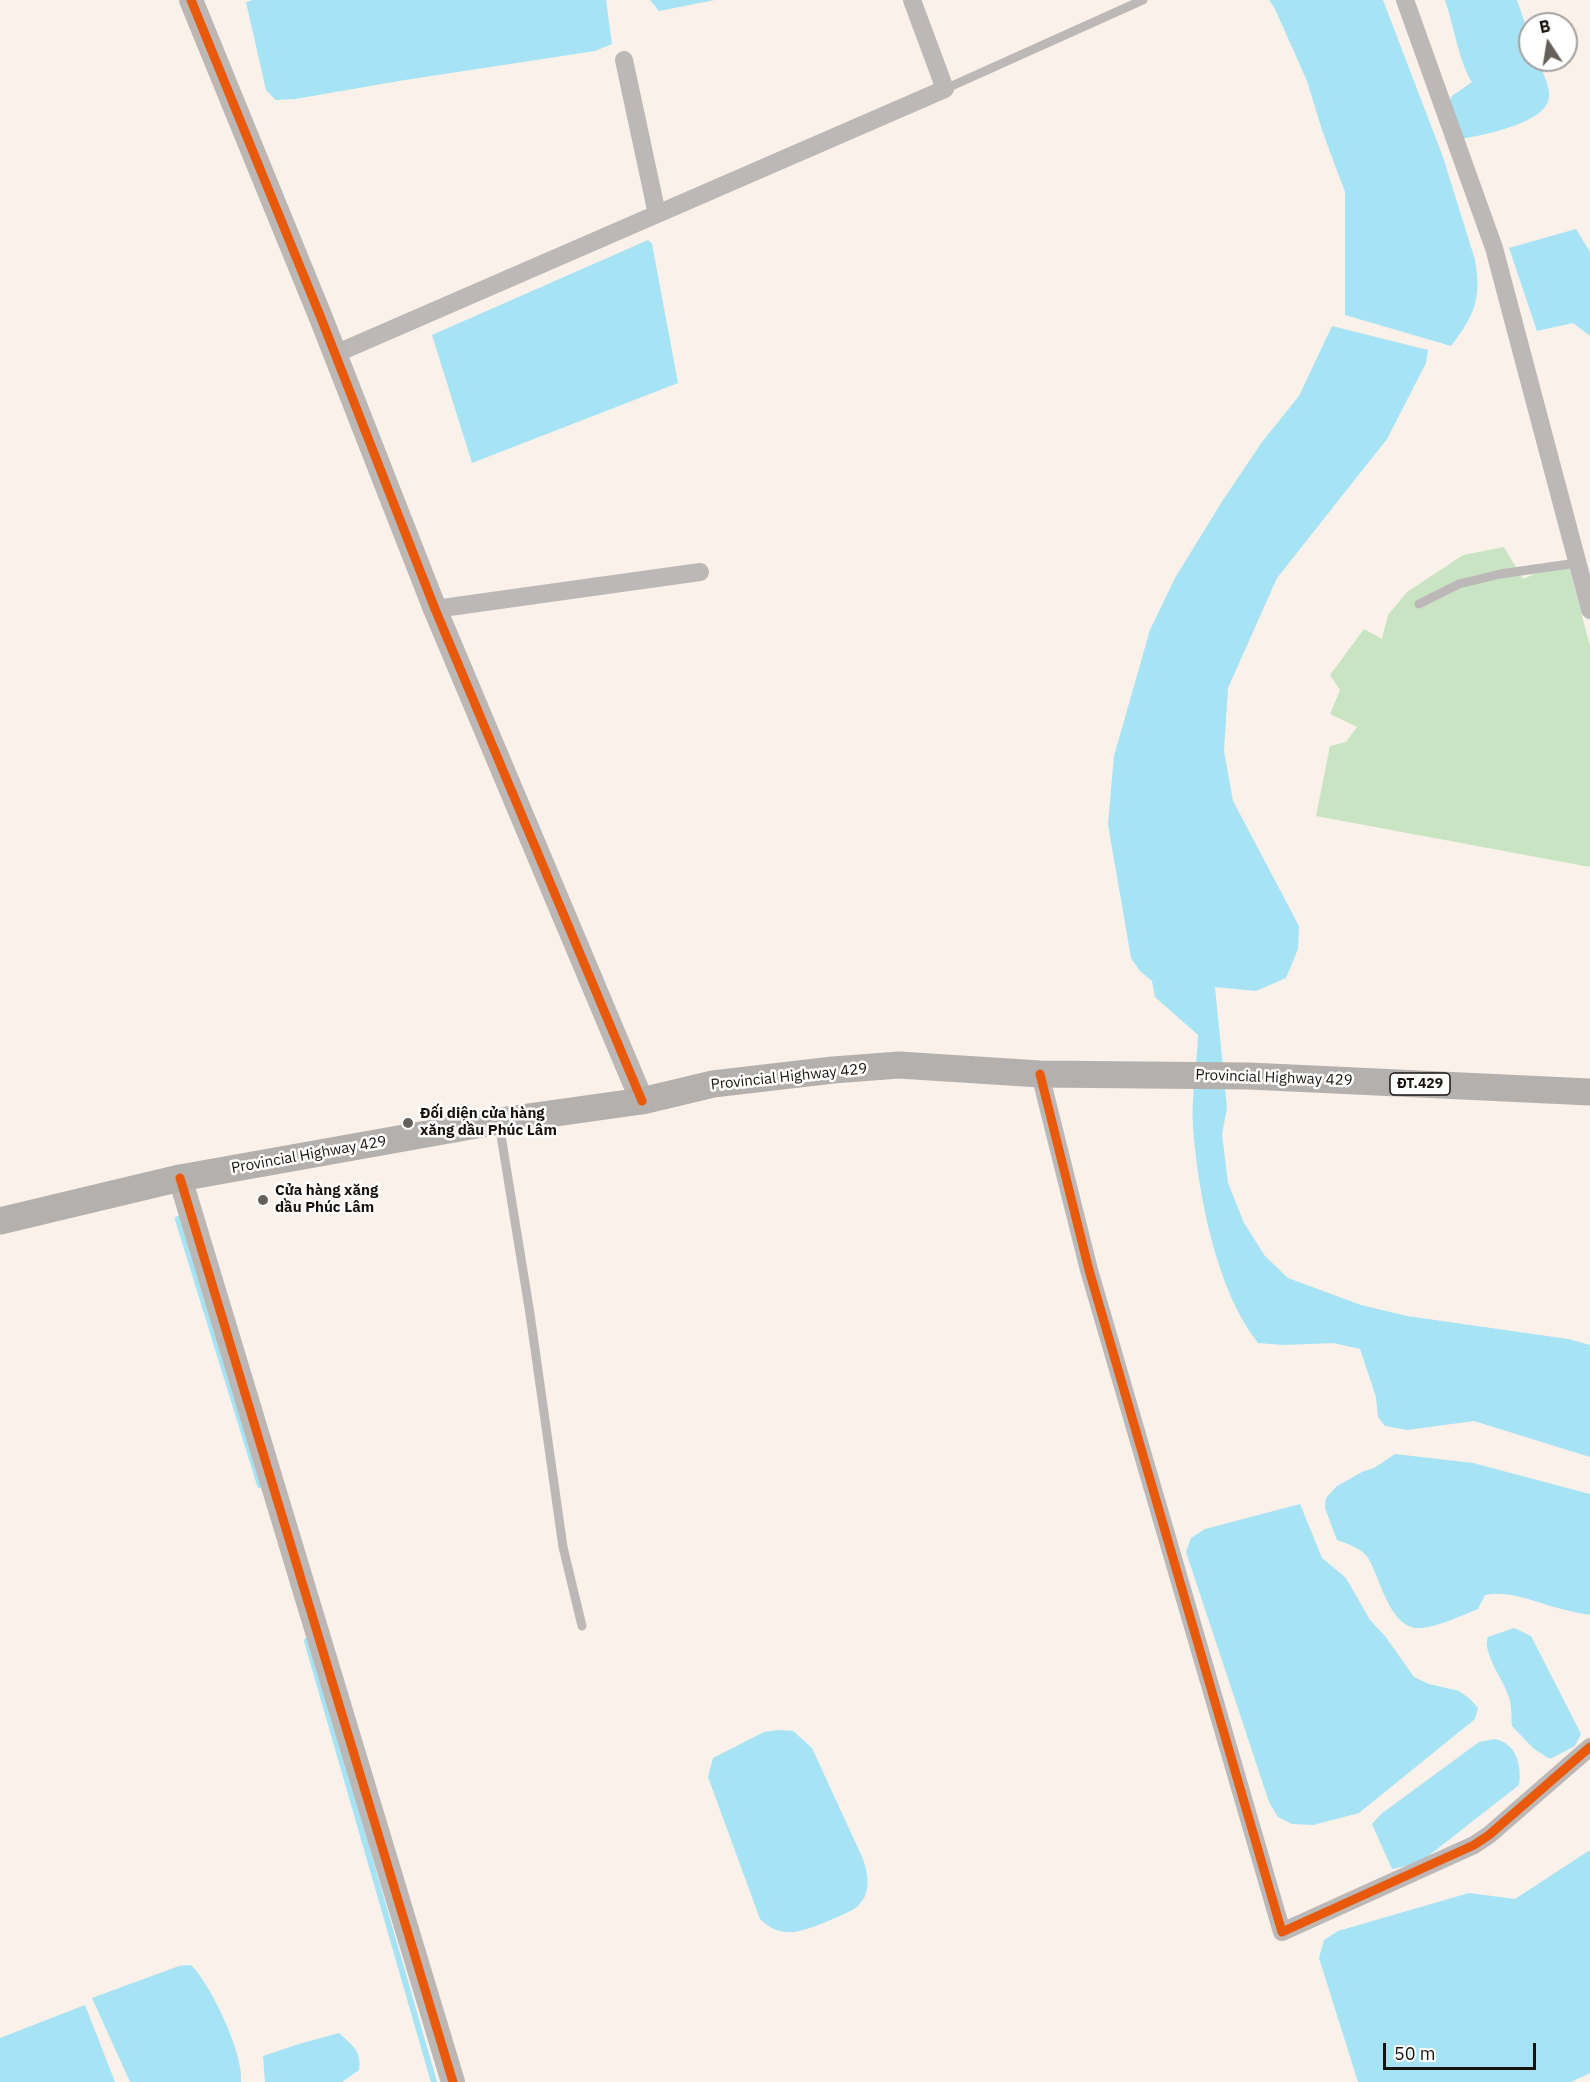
<!DOCTYPE html>
<html>
<head>
<meta charset="utf-8">
<style>
	body { margin:0 }
	#map { position:relative; width:1590px; height:2082px; overflow:hidden; background:#f9f1ea; font-family:"IBM Plex Sans",sans-serif }
	canvas { display:block }
	.north { position:absolute; left:1518px; top:12px; width:60px; height:60px; box-sizing:border-box; background:#fff; border:2px solid #a2a09f; border-radius:50%; rotate:348deg; font-size:16px; font-weight:700; line-height:24px; text-align:center; color:#17120e }
	.north::after { content:''; display:block; margin:auto; width:21px; height:27px; background:#66605b; clip-path:polygon(50% 0,100% 100%,50% 72%,0 100%) }
	.scale { position:absolute; left:1383px; top:2043px; width:153px; height:27px; box-sizing:border-box; border:3px solid #17120e; border-top:0; padding-left:8px; font-size:18px; line-height:21px; white-space:nowrap; color:#17120e; -webkit-text-stroke:4px #fff; paint-order:stroke }
</style>
</head>
<body>
<div id="map">
<canvas width="1590" height="2082"></canvas>
<div class="north">B</div>
<div class="scale">50 m</div>
</div>
<script>
const context = document.querySelector('canvas').getContext('2d');
context.lineJoin = 'round';
function fillPath(path, color) { context.fillStyle = color; context.fill(path, 'evenodd'); }
function stroke(path, color, width, dash) { context.strokeStyle = color; context.lineWidth = width; context.lineCap = dash ? 'butt' : 'round'; context.setLineDash(dash || []); context.stroke(path); }
function label(font, color, halo, rows, align = 'center') {
  context.font = font + ' "IBM Plex Sans",sans-serif'; context.lineWidth = 5; context.setLineDash([]); context.textBaseline = 'middle'; context.strokeStyle = halo; context.fillStyle = color; for (const [text, x, y, turn = 0] of rows) {
    context.save(); context.translate(x, y); context.rotate((+turn || 0) * Math.PI / 180); context.textAlign = isNaN(turn) ? turn : align; if (halo) context.strokeText(text, 0, 0); context.fillText(text, 0, 0); context.restore();
  }
}
const green = new Path2D(`
	M1504,547L1523,579L1567,560L1590,646V867L1316,816L1330,746L1346,742L1357,727L1330,714L1340,690L1330,675L1364,629L1382,639L1388,615L1407,592L1463,555Z`);
const water = new Path2D(`
	M253,0H606L612,44L595,51L405,80L295,99L276,100L266,90L246,2Z
	M650,0H715L659,11Z
	M1269,0H1383L1443,157L1475,260C1482,299 1474,316 1451,346L1345,315V192L1323,133L1307,81L1275,9Z
	M1445,0H1517L1530,38V60H1538C1541,70 1550,85 1549,96C1549,124 1477,136 1456,140L1448,106L1452,96L1472,82C1460,65 1453,23 1445,0Z
	M1576,229L1590,252V336L1573,323L1537,331L1509,248Z
	M648,240L652,244L678,383L472,463L432,335Z
	M1332,326L1428,350L1426,363L1387,439L1277,578L1228,688L1224,751L1233,801L1299,926L1298,949L1286,978L1256,991L1215,987L1227,1108L1222,1134L1228,1183L1244,1223L1265,1256L1288,1278L1361,1305L1407,1316L1568,1339L1590,1345V1457L1474,1421L1407,1430L1385,1426L1378,1417L1376,1397L1360,1349L1333,1343L1284,1345L1258,1343C1216,1290 1198,1193 1193,1127C1191,1098 1197,1064 1198,1035L1155,997L1152,981L1140,971L1131,958L1108,824L1114,756L1150,630L1175,578L1223,500L1262,442L1299,396Z
	M1395,1454L1473,1463L1590,1494V1615C1579,1613 1568,1611 1558,1608C1534,1602 1510,1590 1485,1595L1478,1609C1460,1616 1440,1626 1421,1628C1389,1630 1381,1578 1368,1558C1362,1548 1347,1544 1337,1540L1325,1508L1326,1498L1337,1486L1362,1472L1374,1468Z
	M1300,1504L1322,1558L1346,1578L1370,1620L1385,1636L1414,1677L1429,1684L1459,1691L1470,1699L1478,1708L1475,1719L1359,1813L1313,1825L1292,1824L1278,1817L1269,1802L1186,1552L1191,1538L1205,1529Z
	M1514,1628L1531,1636L1581,1734L1575,1746L1550,1759L1534,1749L1512,1726C1511,1718 1512,1709 1510,1701C1507,1684 1481,1653 1488,1637Z
	M779,1730L793,1731L812,1748L863,1859C867,1871 870,1884 865,1896C863,1900 858,1907 854,1909C841,1916 807,1931 793,1932C779,1933 769,1928 760,1919L708,1777L713,1758L764,1732Z
	M1494,1739C1516,1742 1522,1765 1519,1785L1423,1860L1406,1866L1392,1869L1372,1824L1381,1814L1479,1742Z
	M1590,1850V2073L1571,2082H1358L1319,1958L1324,1940L1338,1931L1469,1893L1515,1899Z
	M191,1965C211,1985 244,2054 241,2082H130L92,1998L179,1966Z
	M85,2005L115,2082H0V2038Z
	M339,2033C352,2045 362,2051 359,2070L342,2082H265L263,2056L299,2044Z`);
const stream = new Path2D(`
	M178,1219L260,1485
	M307,1641L434,2082`);
const lane = new Path2D(`
	M945,89L1143,0
	M1419,604L1459,584L1500,574L1577,563
	M499,1123L530,1314L563,1547L582,1626`);
const street = new Path2D(`
	M1405,0L1494,248L1590,610
	M624,60L657,214
	M335,354L945,89L912,0
	M435,609L700,572
	M1040,1074L1089,1270L1282,1932L1474,1845L1489,1835L1590,1747`);
const secondary = new Path2D(`
	M191,0L321,318L435,609L642,1101
	M180,1178L453,2082`);
const primary = new Path2D(`
	M0,1221L180,1178L499,1121L642,1101L713,1084L833,1070L899,1065L1040,1074L1249,1076L1590,1092`);
const cycleway = new Path2D(`
	M191,0L321,318L435,609L642,1101
	M1040,1074L1089,1270L1282,1932L1474,1845L1489,1835L1590,1747
	M180,1178L453,2082`);
const markers = [
	[408,1123,6,"#66605b"],
	[263,1200,6,"#66605b"]
];
const shields = [
	[1420,1084,60]
];
const shieldNames = [
	["ĐT.429",1420,1084]
];
const streetNames = [
	["Provincial Highway 429",789,1077,-6],
	["Provincial Highway 429",1274,1078,2],
	["Provincial Highway 429",309,1155,-10]
];
const poiNames = [
	["Đối diện cửa hàng",420,1114],
	["xăng dầu Phúc Lâm",420,1131],
	["Cửa hàng xăng",275,1191],
	["dầu Phúc Lâm",275,1208]
];
fillPath(green, '#c9e4c2');
fillPath(water, '#a6e3f5');
stroke(stream, '#a6e3f5', 6);
stroke(lane, '#bbb8b7', 9);
stroke(street, '#bbb8b7', 18);
stroke(secondary, '#bcb6b4', 24);
stroke(primary, '#b4b0ae', 27);
stroke(cycleway, '#e8590c', 9);
for (const [x, y, r, color] of markers) { const dot = new Path2D(); dot.arc(x, y, r, 0, 2 * Math.PI); context.fillStyle = color; context.fill(dot); stroke(dot, '#fff', 2); }
for (const [x, y, w] of shields) { const box = new Path2D(); box.roundRect(x - w / 2, y - 11, w, 22, 4.5); context.fillStyle = '#fff'; context.fill(box); stroke(box, '#17120e', 1.5); }
label('bold 14px', '#17120e', null, shieldNames);
label('15px', '#17120e', '#fff', streetNames);
label('bold 15px', '#17120e', '#fff', poiNames, 'left');
</script>
</body>
</html>
